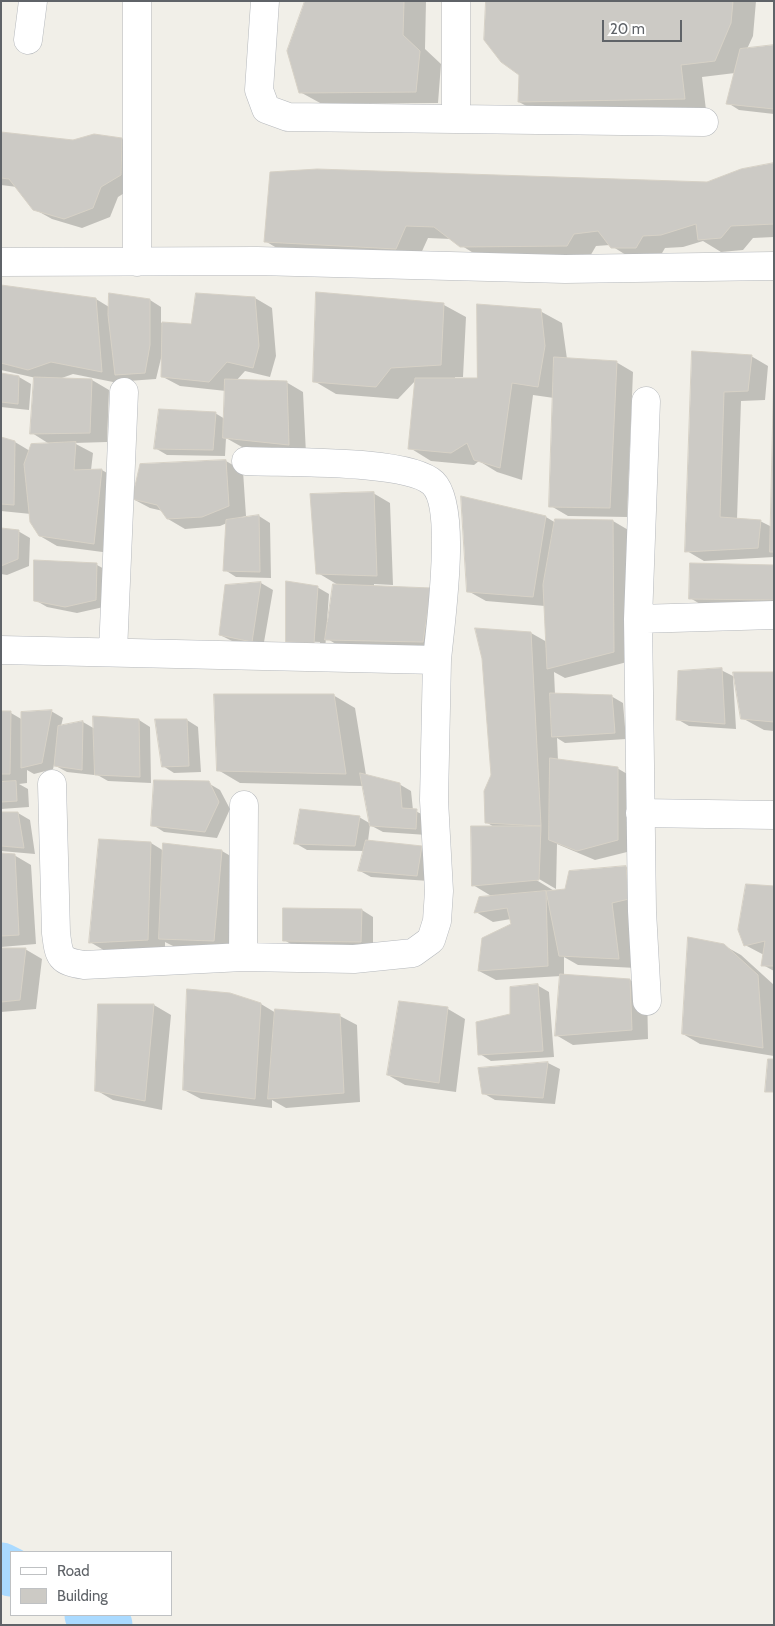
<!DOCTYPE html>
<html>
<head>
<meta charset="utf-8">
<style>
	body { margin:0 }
	#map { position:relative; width:775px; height:1626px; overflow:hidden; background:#f1efe8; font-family:Cabin,sans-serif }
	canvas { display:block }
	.frame { position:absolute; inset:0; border:2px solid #5f6368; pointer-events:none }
	.legend { position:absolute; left:10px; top:1551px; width:162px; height:65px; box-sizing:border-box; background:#fff; border:1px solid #bfc1c3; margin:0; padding:6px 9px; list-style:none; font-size:15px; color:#5f6368 }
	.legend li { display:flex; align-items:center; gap:10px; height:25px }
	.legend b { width:25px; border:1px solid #bfc1c3 }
	.scale { position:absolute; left:602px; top:20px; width:80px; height:22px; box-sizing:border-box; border:2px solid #5f6368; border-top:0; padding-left:6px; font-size:15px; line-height:18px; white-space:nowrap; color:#5f6368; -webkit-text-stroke:4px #fff; paint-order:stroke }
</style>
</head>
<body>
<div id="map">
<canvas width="775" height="1626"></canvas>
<div class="frame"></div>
<ul class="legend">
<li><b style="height:6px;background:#fff"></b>Road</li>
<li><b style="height:14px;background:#cccac5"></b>Building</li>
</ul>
<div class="scale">20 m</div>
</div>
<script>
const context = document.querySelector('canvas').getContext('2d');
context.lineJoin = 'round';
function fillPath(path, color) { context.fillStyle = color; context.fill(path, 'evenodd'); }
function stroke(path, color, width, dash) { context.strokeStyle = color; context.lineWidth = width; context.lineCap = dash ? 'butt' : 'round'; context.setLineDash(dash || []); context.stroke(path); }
const shadow = new Path2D(`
	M306,1H426L425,49L441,64L438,103L322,104L300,92Z
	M488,1H756L753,36L747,49L774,47V114L739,110L728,103L735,73L702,77L706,110L541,114L519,102L521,75Z
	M1,133L73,141L122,139L139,149L137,185L118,197L110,217L82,228L52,219L34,209L17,187L1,185Z
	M774,164V237L753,238L743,250L721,252L703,241L683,247L665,248L658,260H634L610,245L596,246L589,258L483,259L451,239L428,238L418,260L287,254L265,241L708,183Z
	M1,286L96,299L109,307L150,300L161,307V323L192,326L255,298L272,308L276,356L270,377L245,371L236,381L286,382L303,392L306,454L242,447L226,438L225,456L167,455L155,448L215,413L225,419L226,391L180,386L163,377V350L156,379L128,381L122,378L123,384L73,374L59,379L92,380L109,390L107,442L74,443L93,453L91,470H102L119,480L110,553L57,546L40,536L31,514L1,511V438L15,442L30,451L51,445L32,433L36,378L1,370Z
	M444,305L466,317L463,377H455V379H479L540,311L562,323L567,359L616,362L633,372L627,517L568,516L551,506L554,398L533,395L522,480L497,472L479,461L474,465L431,461L410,448L416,380L398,399L336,394L314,381Z
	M694,352L751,356L768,366L765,400L741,401L737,519L760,521L772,527L774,424V557L704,561L687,551Z
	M1,375L19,377L31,384L29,410L1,407Z
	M226,461L243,471L246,516L239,518L259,516L270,523L271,578L236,577L225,570L227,523L220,526L185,529L168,519L163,511L150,508L133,499Z
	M373,493L390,503L393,585L374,584V587L431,589L440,651L344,649L326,638L325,649L299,648L288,641L317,587L329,594L327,622H329L338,585L318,573ZM298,641L320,642V644H298Z
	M546,517L556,523L613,521L630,531L631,661L565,678L554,672L555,694L611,696L623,703L626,739L565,743L557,738L558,761L617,768L634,778L635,850L595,860L557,844L556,889L534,876L533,878L556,892L566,891L626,867L643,877L636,968L578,965L564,957V976L630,980L647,990L648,1039L573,1045L556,1035L561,976L496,980L479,971L512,924L511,919L493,922L476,912L493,897L473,885L494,827L486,822L492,775L531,633L547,642L545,606L486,601L468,591Z
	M1,529L18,531L30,538L29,566L7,575L1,574Z
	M97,565L108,571V606L77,613L47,607L35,600Z
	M774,566V609L707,608L690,598Z
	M261,583L273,590L263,648L232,641L220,635L226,586Z
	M721,670L733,676L736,729L689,726L677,719Z
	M774,673V731L764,730L742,718Z
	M333,695L355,708L366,775L399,784L411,791L413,810L428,817L427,835L383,832L370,825L368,841L421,847L433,854L429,881L371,877L360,871L364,851L307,850L295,843L359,817L371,824L364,786L240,783L218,770Z
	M51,711L63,718L61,726L83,722L95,729L139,720L150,727L151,783L108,781L94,773V775L67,772L54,765L53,769L34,774L27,770V783L19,784L28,789L29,807L1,809V712L11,713L23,720Z
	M187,720L198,727L201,772L174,773L163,766Z
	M208,783L220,790L230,809L217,838L164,832L153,825Z
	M18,813L30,820L35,854L1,851V814Z
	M151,843L164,851V844L222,851L239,861L231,950L177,948L165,942V949L107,952L90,942Z
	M1,855H14L31,865L36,944L1,947Z
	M774,887V971L763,965L764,955L745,945Z
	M362,910L373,917V948L296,947L284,940Z
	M723,945L741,955L774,985V1056L700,1044L683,1034Z
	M1,949H25L42,959L36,1009L1,1012Z
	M537,985L549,992L554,1057L491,1061L480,1054Z
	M230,994L261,1004L276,1013L340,1016L357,1025L360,1102L286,1108L272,1100V1108L201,1099L184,1090Z
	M154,1005L171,1015L162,1110L113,1100L96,1090Z
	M448,1009L465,1019L456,1092L405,1085L388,1075Z
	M548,1063L560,1069L555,1104L495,1100L483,1093L479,1069Z`);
const river = new Path2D(`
	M1,1567L11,1572
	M89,1615L108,1625`);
const building = new Path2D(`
	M305,1H404L403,35L420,51L416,92L299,93L287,51Z
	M486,1H733L731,23L715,61L681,65L685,99L518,102L519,75L501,62L484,40Z
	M774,45V109L726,104L740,49Z
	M1,132L73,140L94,134L122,138L121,175L101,187L93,208L64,219L33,210L9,179L1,178Z
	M774,163V224L731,226L721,238L698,240L696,224L661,235L643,236L636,248H611L598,231L574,234L567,246L460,247L434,227L406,226L396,249L264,242L270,172L317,169L707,182L741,169Z
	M1,285L96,298L102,372L51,362L28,370L1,363Z
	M316,292L444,303L441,365L391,368L376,387L313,382Z
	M109,293L150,299V345L145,373L115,375L108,315Z
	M196,293L255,297L259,346L253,368L227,362L209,382L161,377L162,322L191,324Z
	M477,304L541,309L545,346L538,387L512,383L500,468L474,460L467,443L451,453L408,449L415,378H477Z
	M692,351L752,355L748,391L724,392L720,517L761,520L758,548L685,552Z
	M554,357L617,361L610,508L549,507Z
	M774,363V552H770Z
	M1,373L19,376L18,404L1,402Z
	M34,377L92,379L90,433L30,434Z
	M225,379L287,381L289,445L223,438Z
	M159,409L216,412L213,450L154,449Z
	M1,437L15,441L14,505L1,504Z
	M76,442L74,470L102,469L94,544L39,536L30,522L24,464L31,444Z
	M226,460L229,506L202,517L167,519L157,505L132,499L140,464Z
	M374,492L377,576L316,574L310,494Z
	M461,496L546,516L533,597L467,592Z
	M259,515L260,572L223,571L226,520Z
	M555,519L613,520L614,652L547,669L543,585Z
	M1,528L19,530L18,559L1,566Z
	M34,560L97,563L96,600L65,607L34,601Z
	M690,563L774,565V600L689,599Z
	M286,581L318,586L314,643L286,642Z
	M261,582L252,642L219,635L225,585Z
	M333,584L431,588L423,642L325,640Z
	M475,628L531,632L541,826L485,823L484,791L491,775L482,659Z
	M722,668L725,724L676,720L678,671Z
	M733,672H774V722L741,719Z
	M550,693L612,695L615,733L552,737Z
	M214,694H334L346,774L217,771Z
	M52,710L42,763L21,768V712Z
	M1,711H11L10,774H1Z
	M93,716L139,719L140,777L95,775Z
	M155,719H187L189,766L162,767Z
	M83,721L82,770L54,766L58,726Z
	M550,758L618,767V840L577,851L549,840Z
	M360,773L400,783L402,808L417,809L416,829L370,826Z
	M154,780L209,781L219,802L205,832L151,826Z
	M16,781L17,801L1,802V782Z
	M300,809L360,816L355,846L294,844Z
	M1,812H18L24,848L1,846Z
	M471,826H541L539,880L472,886Z
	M99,839L151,842L148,940L89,943Z
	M366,840L422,846L417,876L358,871Z
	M163,843L222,850L214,941L159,939Z
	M1,853L15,854L19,935L1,936Z
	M626,866L629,899L612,903L619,959L559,956L546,891L565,889L569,871Z
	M746,884L774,886V966H761L765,941L744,946L738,930Z
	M546,891L548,966L478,971L482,938L511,924L507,908L474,913L479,897Z
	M283,908L362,909L361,942L283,941Z
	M688,937L724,944L758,975L763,1048L682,1034Z
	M1,948H26L20,1000L1,1002Z
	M560,974L630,979L632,1030L555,1036Z
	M538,984L543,1051L478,1055L476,1022L510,1014V987Z
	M187,989L230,993L261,1003L255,1099L183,1090Z
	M399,1001L448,1007L439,1083L387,1075Z
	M98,1004H154L145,1101L95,1091Z
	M275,1009L340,1014L344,1093L268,1099Z
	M768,1059H774V1092H765Z
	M548,1062L543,1098L482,1094L478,1068Z`);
const minor = new Path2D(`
	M265,1L259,90L266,109L288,117L704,122
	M28,40L33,1
	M456,118V1
	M1,262L257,261L565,269L774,266
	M137,262V1
	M646,401L638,619L642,911L647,1001
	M638,619L774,615
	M1,650L437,660C440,625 458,507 433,483C408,459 284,463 246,461
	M113,652L124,392
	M52,784L56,933C59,958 60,961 84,965L243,957L354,959L413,953L431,940L437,921L439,891L434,800L437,660
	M640,813L774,815
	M243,957L244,805`);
fillPath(shadow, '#0003');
stroke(river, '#aadaff', 49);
fillPath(building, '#cccac5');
stroke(building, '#d6d1c6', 1);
stroke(minor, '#b5b8bc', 29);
stroke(minor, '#fff', 28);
</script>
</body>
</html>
